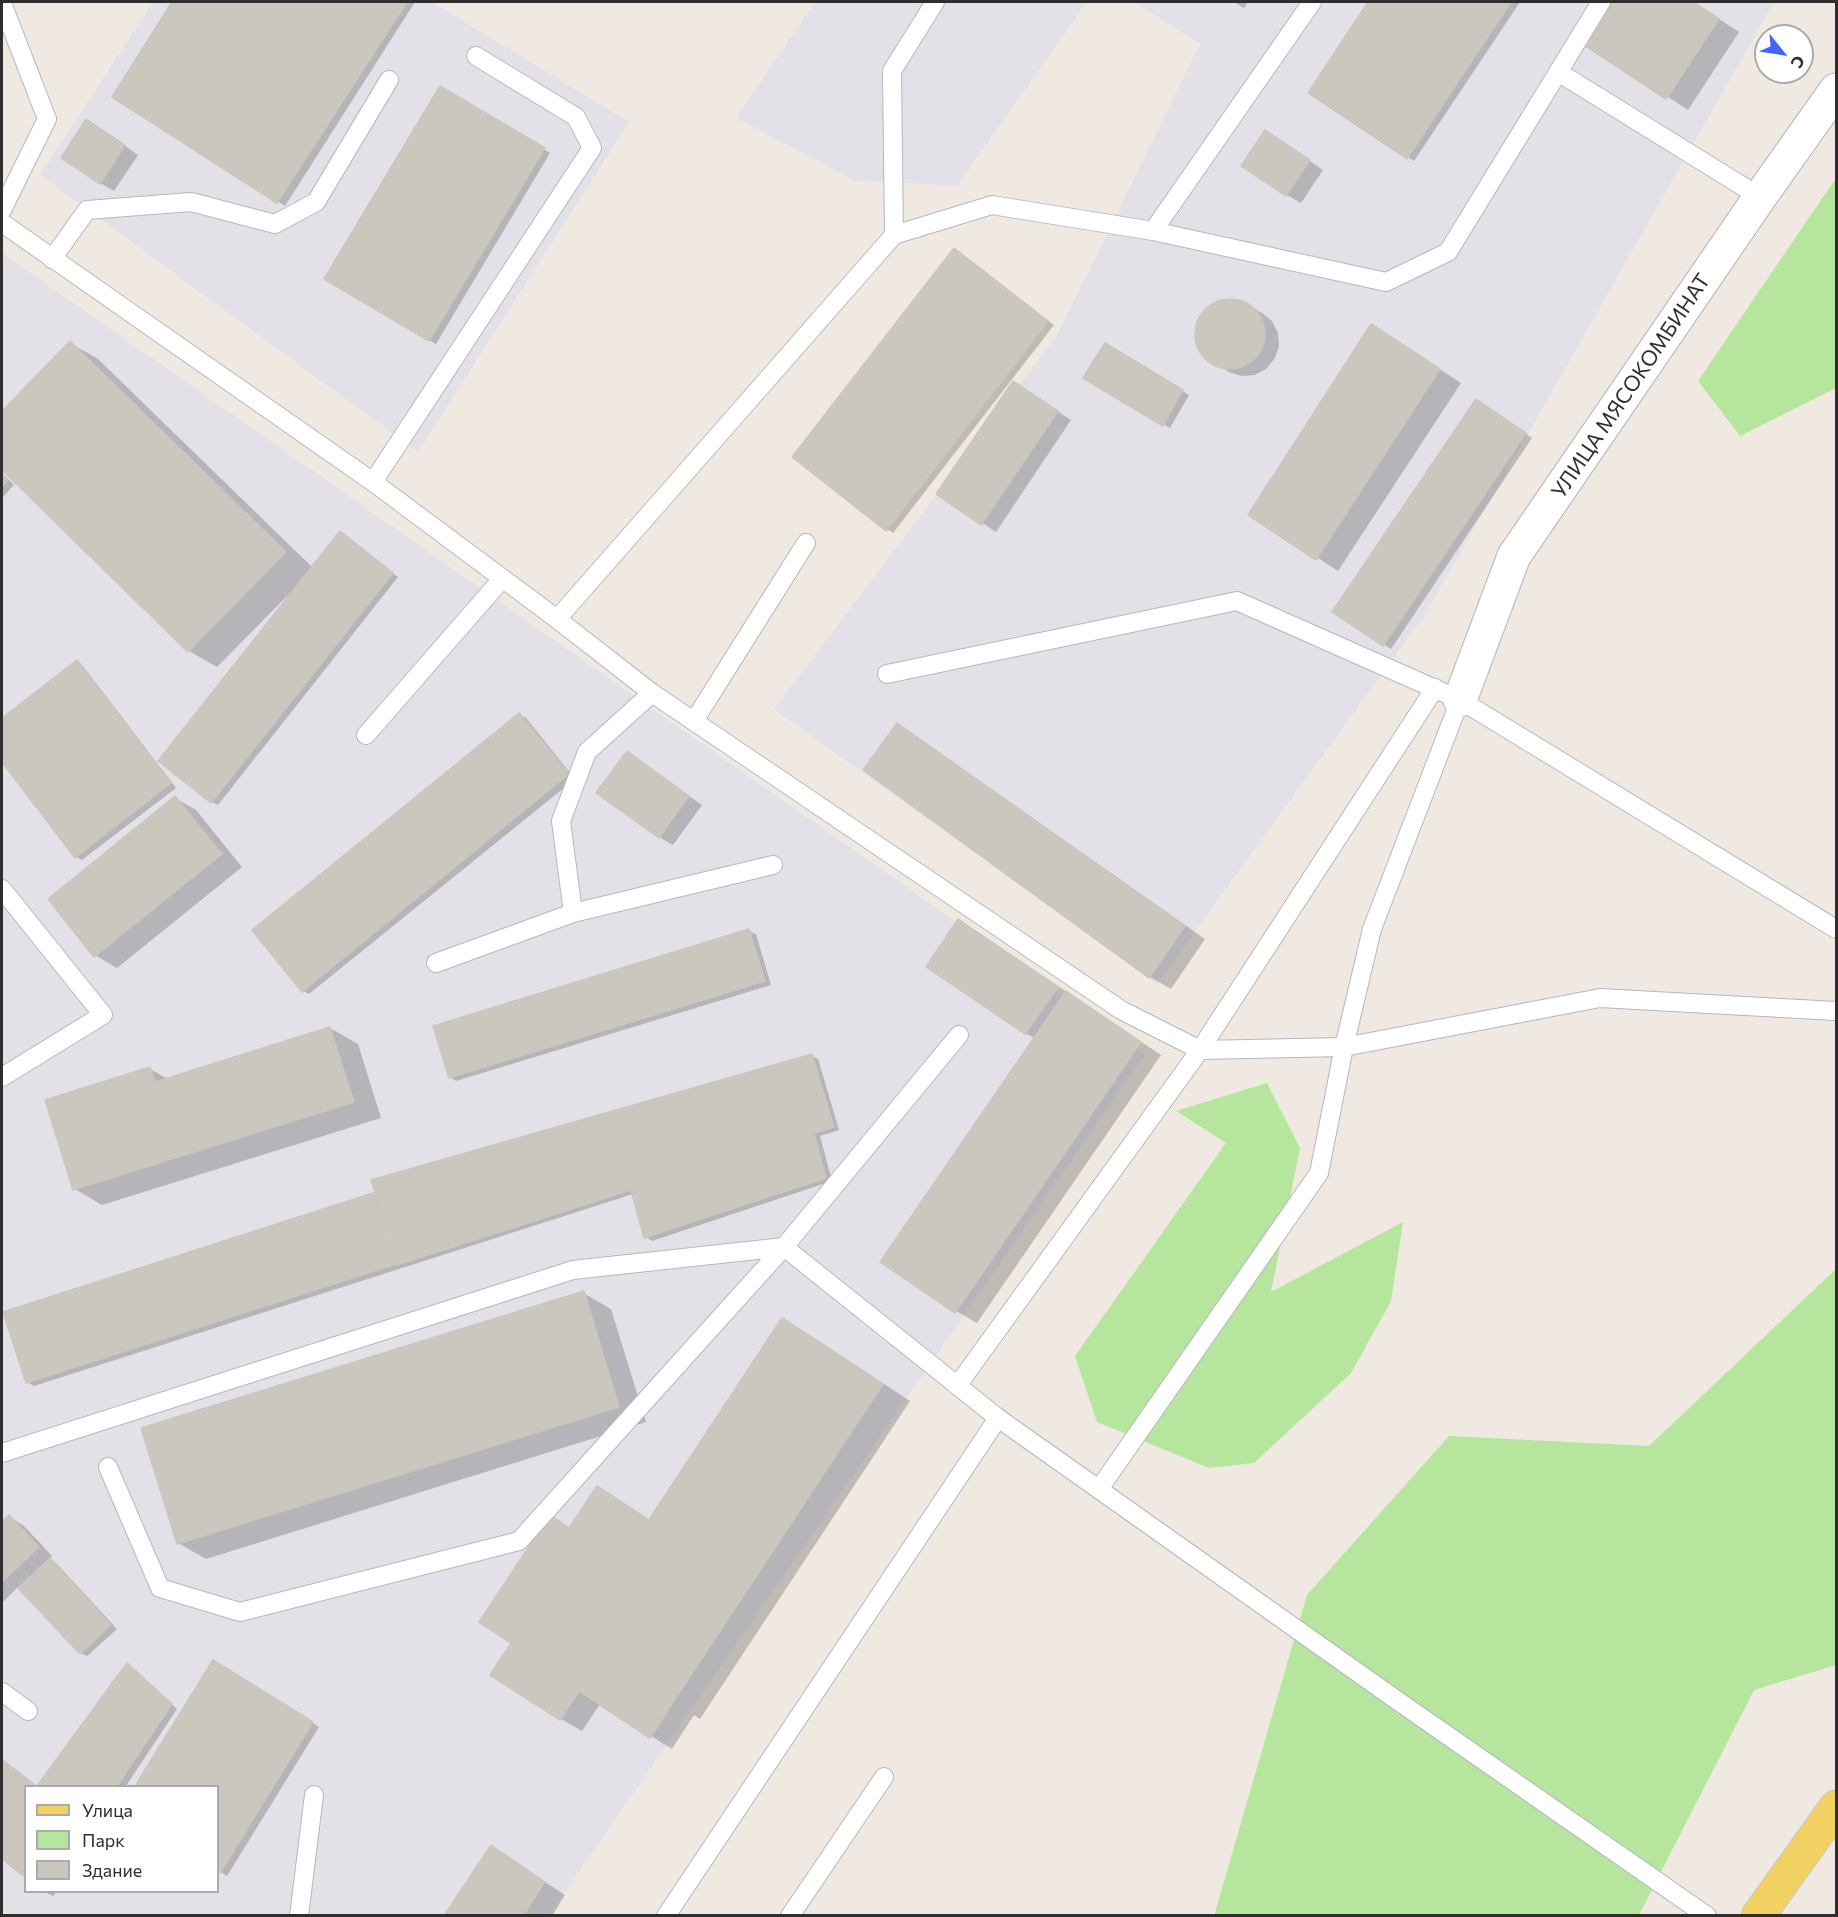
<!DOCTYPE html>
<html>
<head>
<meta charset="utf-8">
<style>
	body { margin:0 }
	#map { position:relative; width:1838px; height:1917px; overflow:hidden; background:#efe9e1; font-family:Commissioner,sans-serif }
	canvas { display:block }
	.frame { position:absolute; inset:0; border:3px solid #2e2e2e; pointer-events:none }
	.legend { position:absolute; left:24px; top:1785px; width:195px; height:108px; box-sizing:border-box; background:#fff; border:2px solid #ababab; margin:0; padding:8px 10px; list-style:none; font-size:18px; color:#2e2e2e }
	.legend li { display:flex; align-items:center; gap:12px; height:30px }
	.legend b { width:30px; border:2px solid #ababab }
	.north { position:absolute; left:1754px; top:24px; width:60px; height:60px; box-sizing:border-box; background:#fff; border:2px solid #ababab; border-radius:50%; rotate:120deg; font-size:16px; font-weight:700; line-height:24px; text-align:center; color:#2e2e2e }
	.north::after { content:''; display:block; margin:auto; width:21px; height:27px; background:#4264fb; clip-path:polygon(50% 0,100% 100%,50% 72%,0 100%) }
</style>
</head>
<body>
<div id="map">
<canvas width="1838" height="1917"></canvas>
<div class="frame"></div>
<ul class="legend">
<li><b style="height:8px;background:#f2d163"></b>Улица</li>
<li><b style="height:16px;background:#b6e59e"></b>Парк</li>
<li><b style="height:16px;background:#cbc7bf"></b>Здание</li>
</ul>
<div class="north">С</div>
</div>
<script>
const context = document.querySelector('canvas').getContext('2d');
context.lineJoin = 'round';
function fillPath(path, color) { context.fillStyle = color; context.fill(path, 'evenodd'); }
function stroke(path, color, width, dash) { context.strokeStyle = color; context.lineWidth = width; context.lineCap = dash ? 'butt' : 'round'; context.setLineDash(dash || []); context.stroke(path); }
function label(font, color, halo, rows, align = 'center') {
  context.font = font + ' Commissioner,sans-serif'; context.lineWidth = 4.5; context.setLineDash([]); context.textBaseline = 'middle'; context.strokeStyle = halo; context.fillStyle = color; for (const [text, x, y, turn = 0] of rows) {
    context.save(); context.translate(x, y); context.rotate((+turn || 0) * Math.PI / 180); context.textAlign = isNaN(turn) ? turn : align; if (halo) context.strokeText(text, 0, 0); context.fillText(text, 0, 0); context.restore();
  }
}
const industrial = new Path2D(`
	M153,2H432L629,122L418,452L40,175Z
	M815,2H1087L957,186L854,180L736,118Z
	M1134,2H1774L1426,613L1157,984L774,709L1058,334L1200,44Z
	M2,253L1145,1054L549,1915H2ZM26,1786H218V1892H26Z`);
const green = new Path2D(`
	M1836,178V388L1740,436L1698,381Z
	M1267,1083L1300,1148L1271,1292L1403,1222L1391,1301L1351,1373L1254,1463L1209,1468L1097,1422L1075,1356L1226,1143L1176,1111Z
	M1836,1269V1665L1754,1690L1639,1915L1214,1916L1307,1595L1449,1436L1649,1446Z`);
const shadow = new Path2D(`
	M174,2H415L285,206L114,96Z
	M1234,2H1248L1244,8Z
	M1370,2H1520L1414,161L1310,93Z
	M1615,2H1693L1739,32L1688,110L1587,44Z
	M440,88L550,153L436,344L326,279Z
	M101,129L138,155L114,191L100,183Z
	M1279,140L1323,170L1301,203L1287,195Z
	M960,253L1054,325L893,533L887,529Z
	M1234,300L1247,304L1262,313L1272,321L1278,333L1279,346L1275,358L1266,369L1255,375L1242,376L1229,372L1204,355L1198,344L1197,330L1201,318L1209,307L1221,301Z
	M1393,339L1461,383L1338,571L1250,514Z
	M70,343L98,359L313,568L347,537L398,577L218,805L212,802L295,590L294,589L217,667L189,651L2,467V413Z
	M1105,345L1189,395L1170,428L1085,378Z
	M1027,391L1071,420L996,532L938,494Z
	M1483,404L1532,438L1391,649L1334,612Z
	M2,473L14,485L2,498Z
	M77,662L83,666L176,788L82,860L76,857L2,760V720Z
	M519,714L526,718L575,779L309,994L303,991Z
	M897,725L918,738L1205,939L1171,989L1150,977Z
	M627,753L702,805L673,845L659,837Z
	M175,798L196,810L242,867L117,968L95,955Z
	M973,929L1161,1055L977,1323L956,1311L1035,1038L1025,1033Z
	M749,931L756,934L771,985L456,1081L450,1077Z
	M330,1028L358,1044L381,1118L102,1205L75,1189L150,1069L168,1079Z
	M812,1056L818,1059L839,1130L820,1136L832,1181L652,1241L646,1237L633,1194L34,1386L27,1382L373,1194L378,1197Z
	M583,1293L611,1309L646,1422L206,1559L178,1543Z
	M783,1320L811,1336L910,1401L700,1719L694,1715L672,1749L600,1704L582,1731L561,1719L513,1642L571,1529L650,1521Z
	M9,1517L23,1525L52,1556L49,1559L57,1564L117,1629L87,1656L80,1653L19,1586L2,1603V1524Z
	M214,1662L319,1727L227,1876L218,1870V1786H137Z
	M127,1665L177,1709L126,1786H38Z
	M2,1760L35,1786H26V1876L2,1857Z
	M491,1847L565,1895L552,1916H446Z
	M45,1892H56L53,1896Z`);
const building = new Path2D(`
	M172,2H407L277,203L112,97Z
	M1368,2H1511L1407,159L1308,93Z
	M1613,2H1693L1719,19L1666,99L1584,45Z
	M440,86L545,148L429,341L324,279Z
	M86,119L125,145L100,184L61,158Z
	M1265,130L1310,160L1286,196L1241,166Z
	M954,248L1048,321L886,531L792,457Z
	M1195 334a35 35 0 1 1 70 0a35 35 0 1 1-70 0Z
	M1371,324L1440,369L1316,560L1248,515Z
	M70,341L286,552L188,652L2,470V411Z
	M1105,343L1183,390L1163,426L1083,378Z
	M1013,381L1058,411L981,525L936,494Z
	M1476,399L1526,433L1383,646L1332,612Z
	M2,474L8,480L2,487Z
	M340,531L393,573L211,803L158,761Z
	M77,660L171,783L75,858L2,762V718Z
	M519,713L569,774L302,992L252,930Z
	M897,723L1185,926L1149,978L863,770Z
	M627,751L689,796L659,838L596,793Z
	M175,796L222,854L94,957L48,899Z
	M958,919L1058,987L1025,1034L926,967Z
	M749,929L765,981L449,1078L433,1026Z
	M1066,991L1141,1042L955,1313L880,1262Z
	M330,1027L354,1102L73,1190L45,1100L150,1067L155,1082Z
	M812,1054L834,1127L814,1133L826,1178L644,1238L631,1190L397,1265L371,1180Z
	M373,1193L396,1264L26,1383L3,1312Z
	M584,1291L619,1407L177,1544L141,1428Z
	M782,1318L883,1384L672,1704L571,1638Z
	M597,1486L649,1520L571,1638L672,1704L650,1738L579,1691L560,1720L490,1675L511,1643L479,1622L550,1515L569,1528Z
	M9,1515L39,1547L2,1582V1522Z
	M50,1558L111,1625L80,1654L18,1588Z
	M213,1660L313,1722L220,1873L218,1872V1786H135Z
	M127,1663L172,1704L117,1786H37Z
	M2,1759L36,1786H26V1878L2,1859Z
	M491,1845L545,1882L523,1916H444Z`);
const service = new Path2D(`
	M2,3L47,119L2,210
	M1558,72L1760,197
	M2,223L373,482L557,619L652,693L1121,1010L1200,1050L1344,1047L1600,998L1836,1011
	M1153,231L1312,2
	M894,235L892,71L935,2
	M52,259L87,210L191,202L275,224L316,202L389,80
	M373,482L592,148L576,117L476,56
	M557,619L894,235L992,205L1153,231L1386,282L1448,252L1601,2
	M887,674L1237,601L1460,700L1836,929
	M694,721L806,543
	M366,735L502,579
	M2,889L103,1015L2,1077
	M573,913L561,821L587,752L652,693
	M436,963L573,913L773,865
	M957,1386L1200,1050L1435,688
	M2,1453L573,1270L784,1247L959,1035
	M108,1467L160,1588L240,1612L519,1541L784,1247L998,1418L1398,1701L1707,1916
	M1099,1489L1319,1173L1344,1047L1372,929L1460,700
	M2,1692L28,1711
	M299,1916L314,1795
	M666,1916L998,1418
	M790,1916L884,1777`);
const minor = new Path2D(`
	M1460,700L1514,556L1760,197L1836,90`);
const primary = new Path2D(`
	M1758,1916L1836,1807`);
const streetNames = [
	["УЛИЦА МЯСОКОМБИНАТ",1631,386,-56]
];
fillPath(industrial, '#e3e1e8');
fillPath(green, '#b6e59e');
fillPath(shadow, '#0003');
fillPath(building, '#cbc7bf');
stroke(building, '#cbc5ba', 1.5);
stroke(service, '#b4b7c1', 20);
stroke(minor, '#b4b7c1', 35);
stroke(primary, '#c9c9c9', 35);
stroke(service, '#fff', 18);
stroke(minor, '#fff', 33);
stroke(primary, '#f2d163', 33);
label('21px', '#2e2e2e', '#fff', streetNames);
</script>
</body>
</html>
